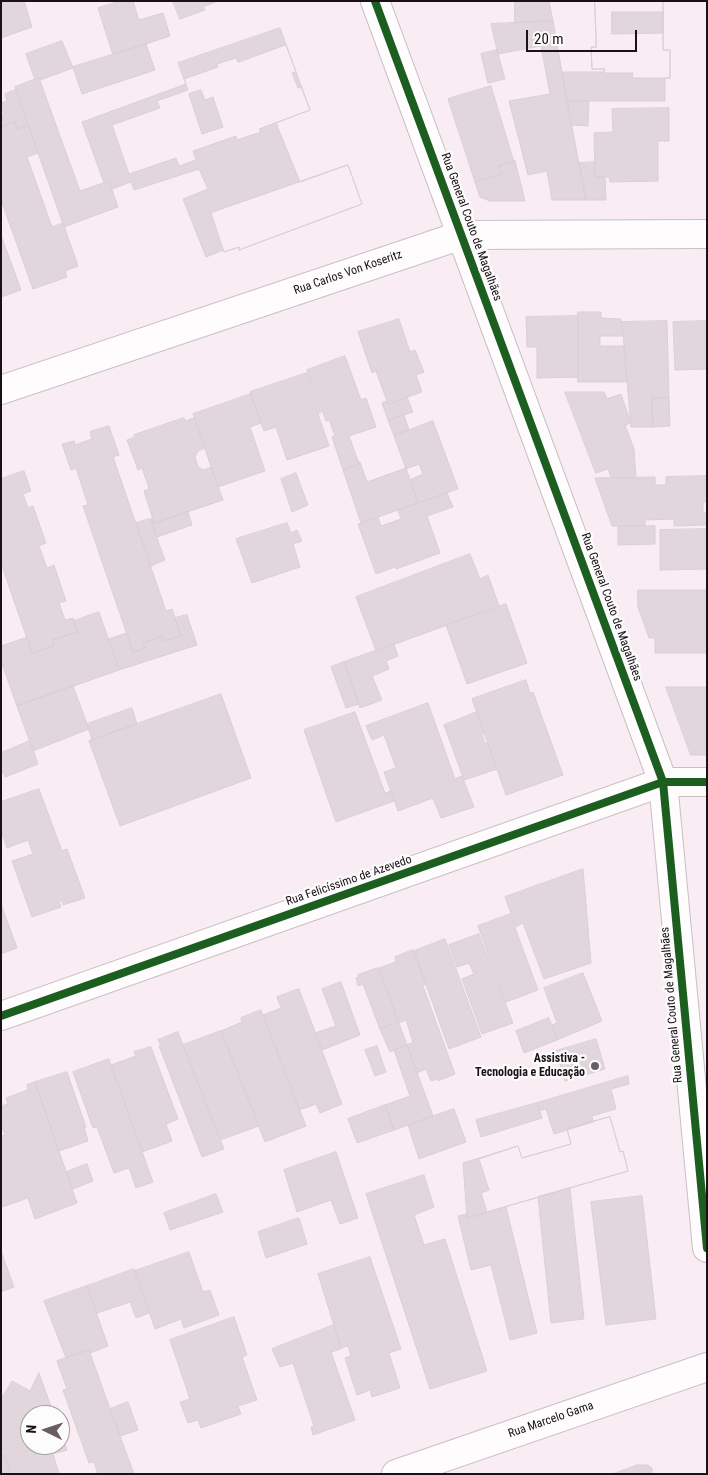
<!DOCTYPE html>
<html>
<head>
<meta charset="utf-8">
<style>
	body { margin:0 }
	#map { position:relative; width:708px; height:1475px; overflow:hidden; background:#f9edf3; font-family:"Roboto Condensed",sans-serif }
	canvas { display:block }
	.frame { position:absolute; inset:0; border:2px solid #1a1016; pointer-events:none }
	.north { position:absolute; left:20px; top:1405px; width:50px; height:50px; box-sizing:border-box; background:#fcfcfc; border:1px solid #a29ea0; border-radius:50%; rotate:274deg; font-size:14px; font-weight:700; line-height:20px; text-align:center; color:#1a1016 }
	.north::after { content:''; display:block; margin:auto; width:18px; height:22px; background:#685d63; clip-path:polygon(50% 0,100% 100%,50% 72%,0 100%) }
	.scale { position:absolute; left:526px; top:30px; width:111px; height:22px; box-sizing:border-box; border:2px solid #1a1016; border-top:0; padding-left:6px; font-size:15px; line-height:18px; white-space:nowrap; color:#1a1016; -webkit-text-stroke:4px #fcfcfc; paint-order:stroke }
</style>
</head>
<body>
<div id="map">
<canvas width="708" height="1475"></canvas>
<div class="frame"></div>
<div class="north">N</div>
<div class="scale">20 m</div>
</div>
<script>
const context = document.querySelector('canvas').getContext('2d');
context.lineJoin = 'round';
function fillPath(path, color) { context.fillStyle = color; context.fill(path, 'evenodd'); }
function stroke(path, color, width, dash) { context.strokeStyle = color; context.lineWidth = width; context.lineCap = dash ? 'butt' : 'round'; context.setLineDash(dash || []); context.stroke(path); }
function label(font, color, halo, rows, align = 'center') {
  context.font = font + ' "Roboto Condensed",sans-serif'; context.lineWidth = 4.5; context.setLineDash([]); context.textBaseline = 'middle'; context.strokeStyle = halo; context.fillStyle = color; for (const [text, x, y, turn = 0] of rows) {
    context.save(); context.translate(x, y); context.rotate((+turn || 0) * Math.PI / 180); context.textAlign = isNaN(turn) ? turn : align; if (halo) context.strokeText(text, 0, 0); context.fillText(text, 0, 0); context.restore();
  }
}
const building = new Path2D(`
	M1,1H24L32,27L1,38Z
	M121,1H133L139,20L163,13L170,36L113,55L98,8Z
	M173,1H218L203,7L205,10L180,19Z
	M515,1H549L553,21L515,23Z
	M595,1H663V50H670V78H632L633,73H604L605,69H592L591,47H596Z
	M595,1H663V50H670V78H665V101H567L562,72H604L605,69H592L591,47H596Z
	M612,12H663V33L612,34Z
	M553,21L567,101L586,200H552L547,171L528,175L509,101L550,94L541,46L498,54L491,24Z
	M280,28L310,110L276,123L300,182L348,165L362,204L239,250V247L224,252V250L206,257L183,199L208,189L199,169L134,190L131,182L112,189L109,181L104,183L82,122L186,84L178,63Z
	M62,41L73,68L40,80L39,78L35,80L26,54Z
	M146,44L155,70L82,94L73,67Z
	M286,45L296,72L292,73L298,88L301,87L310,110L259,129L261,132L237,140L236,136L193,151L196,160L179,166L176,158L129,174L112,125L160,108L157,101L188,90L184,79L218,67L217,64L236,58L238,62Z
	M497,50L505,79L488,83L481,54Z
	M39,78L80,191L109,181L118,207L64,227L15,87Z
	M491,86L514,162L499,166L502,174L475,182L448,99Z
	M16,90L28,125L17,129L15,122L1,127V115L4,114L1,103L7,101L5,94Z
	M201,90L205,100L213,97L223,127L202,134L189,94Z
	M567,101H589L588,126L572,125Z
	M669,108V141H658V181L610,182L609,177H595L594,133L613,132L612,109Z
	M15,122L17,129L28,125L38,153L27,157L52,227L63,223L78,266L65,271L67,277L33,289L1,200V127Z
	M515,161L525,201H490L480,197L475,182L502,174L499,166Z
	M595,162V177H605L606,200H586L579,163Z
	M348,165L362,204L239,250V247L224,252L211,213Z
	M1,235L21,290L1,297Z
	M578,312H601V318L621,319L623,336H600V346H624L627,382H578Z
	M578,316V377L537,378V347H527L526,317Z
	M399,319L410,352L415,350L424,372L416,375L422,392L388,404L376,371L372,373L358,332Z
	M667,321L669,398H652L653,427H631L622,322Z
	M707,321V369L675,370L673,322Z
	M345,356L361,400L366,398L376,427L349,436L359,464L343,470L332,437L335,436L329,420L326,421L307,370Z
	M307,373L321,412L318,414L329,446L287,460L276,427L264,431L250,392Z
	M565,392H604L607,399L621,394L631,423L625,425L634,449L636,478H611L608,469L596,473Z
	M251,394L261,423L250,427L265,471L218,487L193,414Z
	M407,397L413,412L388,420L382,403L387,401L388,404Z
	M652,398H669L670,426L653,427Z
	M404,415L409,430L394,436L388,420Z
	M184,418L185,421L194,418L205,448L198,451L195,457L198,467L204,470L211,467L223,500L154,523L144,491L149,489L148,485L142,468L138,470L127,440L135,437L134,435Z
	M433,421L458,489L418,503L410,480L423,474L419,464L406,469L394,436Z
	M109,426L119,455L113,457L166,611L172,609L181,636L164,641L162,636L143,643L146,648L133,652L83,506L88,505L76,468L71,470L62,444L74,441L75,445L92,439L90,432Z
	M358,462H360L367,482L406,468L418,503L361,523L343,470L359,464Z
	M24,471L31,491L23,494L28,508L33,506L46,543L39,546L47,568L54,565L66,601L59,603L65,620L73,618L78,632L52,640L54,646L32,653L1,563V479Z
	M296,473L308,505L292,512L281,479Z
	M707,476V502H703V513H707V525L674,526V519L645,520V526H612L595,478L655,477V485H666V477Z
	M447,493L453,507L427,516L440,553L396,569L395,567L376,574L358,524L378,517L381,526L401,519L398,510Z
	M188,512L192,525L157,537L151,519L153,518L154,523Z
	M150,519L165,560L151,566L136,523Z
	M287,523L291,533L297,530L302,541L293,544L300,567L252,583L236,539Z
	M655,526V544L618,545V527Z
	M707,529V569L660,570V530Z
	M470,554L480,579L488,575L499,606L376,651L356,597Z
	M638,590H707V653H655V638H649L638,607Z
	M506,604L527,663L467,684L446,625Z
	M99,612L119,670L17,706L1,661V646L27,637L32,653L54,646L52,640L78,632L74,621Z
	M187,615L197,645L119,670L108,639L127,633L133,652L146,648L143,643L162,636L164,641L181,636L175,618Z
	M394,644L398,656L386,661L389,669L372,676L382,700L360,708L344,662Z
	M344,662L359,704L346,708L331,667Z
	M526,680L530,693L533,692L563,775L506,795L472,699Z
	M73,686L89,729L33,751L17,706Z
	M666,687H707V755H691Z
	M221,694L251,778L120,826L89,741Z
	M428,703L455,779L462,776L474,807L441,818L433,798L398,811L384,772L396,768L384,735L372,740L366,726Z
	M132,708L137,724L92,740L87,724Z
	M355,712L385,793L391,791L394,801L336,822L304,730Z
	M477,712L484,733L482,734L485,744L488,743L497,769L464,780L444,725Z
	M30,741L38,764L5,777L1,768V753Z
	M39,789L62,851L67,849L85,898L63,905L62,900L59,902L61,907L32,917L12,861L33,854L28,840L7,848L1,831V802Z
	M583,869L591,963L544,979L523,923L516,927L505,897Z
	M1,904L17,948L1,954Z
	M510,914L538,990L506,1002L478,926Z
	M479,934L513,1023L482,1034L462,979L474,974L469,963L457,967L449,945Z
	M445,939L481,1037L449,1049L414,951Z
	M413,950L426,984L423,986L455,1074L438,1081L437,1079L431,1081L426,1069L417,1073L407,1045L413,1042L406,1020L399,1023L379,968L396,962L395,957Z
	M378,968L399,1022L380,1029L363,984L358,986L356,978L359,977L358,975Z
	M583,973L602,1021L557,1040L552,1025L557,1023L544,988Z
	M341,982L360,1035L322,1050L315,1033L336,1026L322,989Z
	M299,989L342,1104L320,1113L316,1104L299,1110L263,1015L281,1008L277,997Z
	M261,1010L306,1126L265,1142L221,1031L242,1022L241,1018Z
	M549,1018L557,1040L524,1053L516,1031Z
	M399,1023L407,1045L390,1052L380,1029Z
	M221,1031L259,1126L220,1140L183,1045Z
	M178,1032L224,1149L202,1157L159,1046H161L158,1040Z
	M596,1039L605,1069L565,1081L556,1051Z
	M407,1045L433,1116L394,1130L385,1105L410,1096L394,1050Z
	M377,1046L386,1072L375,1076L365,1050Z
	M151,1047L178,1119L166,1124L172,1141L142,1152L111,1065L136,1056L134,1052Z
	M109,1059L153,1182L136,1188L129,1168L114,1173L97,1127L93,1128L73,1072Z
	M67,1072L86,1127H84L88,1141L59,1151L35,1082Z
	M628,1076L629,1084L611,1089L616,1109L592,1116L593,1122L554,1134L546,1109L539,1111L537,1103Z
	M35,1082L77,1203L35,1219L28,1198L2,1207L1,1204V1136L5,1135L1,1124V1106L8,1104L6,1098L28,1090L27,1085Z
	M537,1103L542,1118L481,1137L476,1120Z
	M385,1105L394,1130L357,1143L348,1119Z
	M454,1109L466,1142L419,1159L408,1125Z
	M610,1117L620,1152L623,1151L628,1171L487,1212L481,1193L489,1190L479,1159L518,1146L522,1158L571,1144L567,1129Z
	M610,1117L620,1152L623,1151L628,1171L467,1218L463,1163L518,1146L522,1158L571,1144L567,1129Z
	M336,1152L358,1218L340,1224L331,1200L297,1212L284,1170Z
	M87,1164L93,1181L73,1189L66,1172Z
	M424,1175L434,1207L414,1215L424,1245L445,1239L487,1371L430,1389L366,1194Z
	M570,1188L584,1319L551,1323L538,1197Z
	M216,1194L223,1212L170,1230L164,1213Z
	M642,1196L656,1319L606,1325L591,1202Z
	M506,1207L537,1333L510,1340L491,1265L471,1270L458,1216L467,1214V1218Z
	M299,1218L307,1244L266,1258L258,1232Z
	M1,1251L14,1287L1,1292Z
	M189,1252L203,1292L210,1290L219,1315L184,1328L181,1319L155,1329L135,1271Z
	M370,1257L401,1349L389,1353L400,1388L372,1397L370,1390L357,1395L345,1358L351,1356L348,1346L341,1348L318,1274Z
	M134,1269L149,1313L136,1318L130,1302L97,1313L87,1286Z
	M87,1286L108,1346L90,1353L89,1350L66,1358L44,1301Z
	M234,1317L247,1355L242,1357L257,1400L238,1406L241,1414L201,1428L198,1420L188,1423L180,1402L190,1399L170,1340Z
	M334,1325L341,1349L331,1352L355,1420L313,1435L311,1427L314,1426L293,1363L280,1367L272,1349Z
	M89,1350L110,1409L134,1474H98L94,1462L89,1463L63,1390L67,1389L57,1361Z
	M39,1373L54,1415H30V1445H60V1431L67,1450L53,1454L59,1474H11L1,1446V1399L12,1381L30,1391Z
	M128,1402L138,1430L120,1436L110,1409Z
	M4,1454L11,1474H1V1455Z
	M637,1465H648L652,1468V1474H613Z`);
const street = new Path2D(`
	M1,390L462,235L707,234
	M1,1016L663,782L707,1248
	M396,1474L707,1367`);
const secondary = new Path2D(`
	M375,1L663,782H707`);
const cycleway = new Path2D(`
	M375,1L663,782L707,1248
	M1,1016L663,782H707`);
const markers = [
	[595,1066,5,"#685d63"]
];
const streetNames = [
	["Rua General Couto de Magalhães",471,227,70],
	["Rua Carlos Von Koseritz",348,273,-19],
	["Rua General Couto de Magalhães",611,607,70],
	["Rua Felicíssimo de Azevedo",349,881,-19],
	["Rua General Couto de Magalhães",672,1005,-95],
	["Rua Marcelo Gama",551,1420,-19]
];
const poiNames = [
	["Assistiva -",585,1059],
	["Tecnologia e Educação",585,1073]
];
fillPath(building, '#e1d6dc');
stroke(building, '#dacfd5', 1);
stroke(street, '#cabfc5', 30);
stroke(secondary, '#cabfc5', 30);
stroke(street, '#fefcfd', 28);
stroke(secondary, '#fefcfd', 28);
stroke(cycleway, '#1b5e20', 8);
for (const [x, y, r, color] of markers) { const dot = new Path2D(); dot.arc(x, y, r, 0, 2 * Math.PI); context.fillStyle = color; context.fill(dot); stroke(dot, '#fcfcfc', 2); }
label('12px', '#1a1016', '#fcfcfc', streetNames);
label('bold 12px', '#1a1016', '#fcfcfc', poiNames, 'right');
</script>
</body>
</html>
